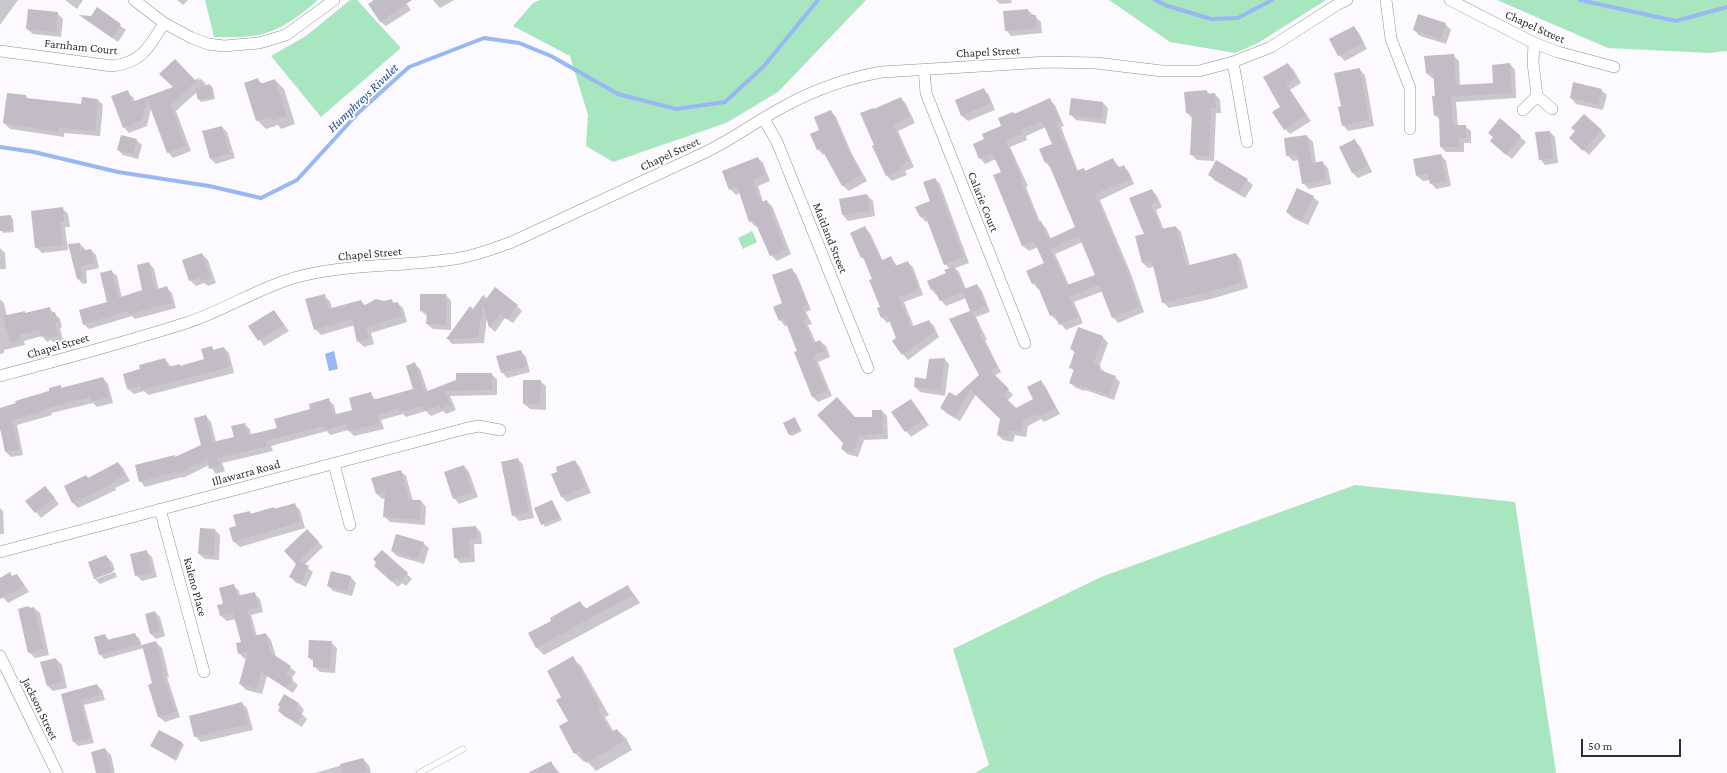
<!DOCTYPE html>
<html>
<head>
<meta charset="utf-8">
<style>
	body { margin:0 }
	#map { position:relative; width:1727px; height:773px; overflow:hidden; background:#fcf9ff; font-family:"Crimson Pro",serif }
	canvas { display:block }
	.scale { position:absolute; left:1581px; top:739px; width:100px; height:18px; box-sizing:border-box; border:2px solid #2e2d30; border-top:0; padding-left:5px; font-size:12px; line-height:14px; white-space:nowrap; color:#2e2d30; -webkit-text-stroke:3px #fff; paint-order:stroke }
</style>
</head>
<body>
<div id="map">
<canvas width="1727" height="773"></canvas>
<div class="scale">50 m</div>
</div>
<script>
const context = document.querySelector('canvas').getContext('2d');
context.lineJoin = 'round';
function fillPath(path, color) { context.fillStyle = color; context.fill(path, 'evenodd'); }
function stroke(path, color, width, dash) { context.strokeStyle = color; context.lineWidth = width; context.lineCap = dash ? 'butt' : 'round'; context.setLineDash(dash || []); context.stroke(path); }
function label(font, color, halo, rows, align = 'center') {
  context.font = font + ' "Crimson Pro",serif'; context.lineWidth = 3.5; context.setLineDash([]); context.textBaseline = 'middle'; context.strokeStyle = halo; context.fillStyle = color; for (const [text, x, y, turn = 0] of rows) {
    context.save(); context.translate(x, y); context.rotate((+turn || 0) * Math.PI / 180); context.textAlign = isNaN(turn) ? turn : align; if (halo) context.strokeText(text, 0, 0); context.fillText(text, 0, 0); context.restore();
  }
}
const green = new Path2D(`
	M205,0H318C300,16 276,34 251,36C239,38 226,37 214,37Z
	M350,0H357L401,48L321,117L271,56L306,36Z
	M540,0H866L778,92L726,123L613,162L586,146L588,115L570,56L513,26L533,3Z
	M1109,0H1326L1258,43L1235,53L1170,42Z
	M1497,0H1727V51L1709,53L1608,48Z
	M752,231L757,242L743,249L738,238Z
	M1355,485L1515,502L1556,773H975L989,765L953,649L1101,577Z`);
const water = new Path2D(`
	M334,351L338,369L329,371L325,354Z`);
const shadow = new Path2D(`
	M0,0H18L0,25Z
	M65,0H83L77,9Z
	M177,0H188L183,5Z
	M376,0H404L411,10L386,26L380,21Z
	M433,0H454L440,8Z
	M996,0H1011L1012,3L1000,4Z
	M97,9L126,30L118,42L81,16L92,17Z
	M1028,10L1041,22L1042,33L1011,36L1006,30Z
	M57,13L63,19L61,37L33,34L27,29Z
	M1445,24L1451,30L1446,44L1420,36L1414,30Z
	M1354,27L1359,33L1367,49L1345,61L1339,55Z
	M1453,55L1459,61L1460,86L1494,84L1510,64L1515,70L1516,98L1456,102L1458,126H1465L1471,131V143H1464V152H1446L1441,147L1440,120L1435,115V78H1432L1426,73L1425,57Z
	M1287,64L1293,69L1301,83L1290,90L1311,121L1290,134L1285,129L1282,107Z
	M1359,69L1365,75L1374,126L1348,131L1343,125L1342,107Z
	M201,79L206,84L202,87L210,85L213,88L215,99L201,102L199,99L197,92L176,111L191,151L173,158L168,152L151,108L147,126L129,133L124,127L127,92L133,97L135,102Z
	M258,80L263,84L275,80L284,89L295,124L281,129L278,125L266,129L257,120Z
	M983,89L989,95L995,110L968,121L962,116Z
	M1601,90L1607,95L1603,110L1576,104L1571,98Z
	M1207,91L1210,95L1215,94L1220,100L1221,113H1216L1214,161L1197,160L1191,154L1193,119L1187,113Z
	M8,94L26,96L28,99L82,105L98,100L103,105L100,136L64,133V137L10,129L4,123Z
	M901,98L906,104L915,123L898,131L914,167L905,171L907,175L892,181L887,176L873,147L876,146L875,110Z
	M1050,100L1055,105L1064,126L1061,127L1078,171L1083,169L1086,171L1113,159L1120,168L1123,166L1129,172L1134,184L1100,200L1131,274L1144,312L1118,323L1113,317L1103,291L1074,302L1083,323L1066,330L1058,320L1057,321L1051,315L1040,288L1038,289L1033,283L1045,263L1038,247L1029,251L1023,246L994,176L1002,172L996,159L985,164L980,158L985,139L1003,126L1013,113L1015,114ZM1046,127L1054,144L1041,149L1046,163L1051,168L1076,227L1051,239L1046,228L1040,222L1026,187L1028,186L1010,147L1027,140L1026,136ZM1083,242L1097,275L1069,285L1055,254Z
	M1103,103L1108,108L1106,124L1076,120L1070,114Z
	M831,111L836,117L852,154L867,181L849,191L843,186L825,154L823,155L818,149L820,131Z
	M1500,120L1526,142L1512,159L1496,146L1494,137Z
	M222,127L227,132L235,158L216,164L210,158Z
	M1601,130L1606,136L1589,155L1576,143Z
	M1550,132L1555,137L1558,163L1545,165L1540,159Z
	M1307,136L1313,142L1316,163L1322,162L1328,168L1331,184L1309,189L1303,183L1299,160L1293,161L1287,155Z
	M136,140L142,145L138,159L123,155L118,150Z
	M1354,141L1360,146L1372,172L1358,178L1353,173L1340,147Z
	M1441,155L1446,161L1451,186L1436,189L1431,183L1430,180L1423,181L1417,176Z
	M758,158L763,163L770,181L758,186L763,202L767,201L772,206L791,254L777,261L771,255L758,226L756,227L750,221L740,193L736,195L730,189Z
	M1209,174L1247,180L1253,185L1245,198L1214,180Z
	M935,179L940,184L969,263L955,268L959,272L966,289L977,285L982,291L990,312L976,317L987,340H985L1001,372L994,376L1013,395L1007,401L1015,409L1034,400L1040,381L1045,386L1060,414L1044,422L1041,419L1028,426L1026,437L1015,435L1013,442L1003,440L998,435L1001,419L976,394L960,421L946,413L941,408L956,397L981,376L971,312L966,298L946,306L932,290L950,269L945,264L928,221L926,222L921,217L917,207L932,201Z
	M1152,190L1157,196L1162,207L1156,210L1164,230L1176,227L1181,232L1190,266L1236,254L1241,260L1248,288L1211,299L1169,308L1163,302L1154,267L1148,268L1143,263L1136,237L1145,235Z
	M867,195L873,201L875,216L848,221L843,215L840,199Z
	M1313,197L1319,202L1308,225L1293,218L1287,212Z
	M62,208L68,214L70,227H65L68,250L42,253L36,247Z
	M10,216L13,219L14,232L3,233L1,230L0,217Z
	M864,227L870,233L883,261L891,257L897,266L907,262L913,267L923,295L904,302L914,327L929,321L934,326L939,337L908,360L893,342L897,339L891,321L887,323L882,317L881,308L873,279L866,262L862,257Z
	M80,244L85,249V251L91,250L96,255L99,268L86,271L87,283L83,284L78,279Z
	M0,248L5,253L6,269H0Z
	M202,254L208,260L216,283L208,286L204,283L196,286L190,280Z
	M149,263L154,269L159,290L167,288L172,293L176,308L135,319L132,316L89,329L84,324L108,303L111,271L117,276L122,298L143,291Z
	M791,269L797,275L811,310L806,312L812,324L808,325L816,343L820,341L826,346L830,357L818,362L832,396L818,402L812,396L799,351L788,325L785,326L780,320Z
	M446,295L451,301V330L433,329L427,324V316L421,311Z
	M484,295L487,299L517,306L522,311L513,323L505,318L495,332L490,327L487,317L484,343L452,344L447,338L473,310Z
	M324,296L330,301L332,309L361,301L366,306L391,301L394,304L397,303L403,308L407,322L371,333L374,344L364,347L358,341L355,325L321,335L315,329Z
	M0,299L4,303L7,316L24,312L26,314L50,309L60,319L62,327L60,328L63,341L54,343L51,340L47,342L42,336L24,341L25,345L4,350V353L0,354Z
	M274,311L289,331L264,346L250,326Z
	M1103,337L1108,343L1099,367L1105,372L1115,377L1120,382L1114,400L1085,390V391L1076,388L1070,383L1074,371L1070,367L1075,353L1071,349Z
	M211,347L215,351L224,348L229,353L234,373L148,395L144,391L134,394L128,389L125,375L142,370L165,359L171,367L179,365L181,367L205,360Z
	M521,351L526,357L530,372L507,378L502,372Z
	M944,359L949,364L945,396L920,392L915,387L916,379L927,380Z
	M415,364L420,369L428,392L491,374L497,379V395L450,396L456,410L446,414L443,411L431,416L426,411L406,417L403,414L381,420L384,429L354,436L348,430L330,435L327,431L271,446L273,451L222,463L225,471L216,474L209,465L183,478L182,477L145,487L140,481L174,456L176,458L202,445L206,416L211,422L216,442L235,437L244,424L250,429L251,435L278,428L328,400L334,405L336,415L354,410L370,393L376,400L414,390Z
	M103,378L108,384L113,403L97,407L93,403L51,413L52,415L17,425L23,455L11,457L6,452L2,431H0V409L51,392L60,386L63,389Z
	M540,381L546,386V410L530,409L524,404Z
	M911,400L929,425L911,437L906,431Z
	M882,411L887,416L888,439L864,440L858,457L847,454L842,449L855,418L873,417Z
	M795,419L802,431L792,436L789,434Z
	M518,459L523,465L534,518L519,521L513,515Z
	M575,461L580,467L591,493L567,502L561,496Z
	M118,463L123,468L130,481L115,488L116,490L78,508L72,502Z
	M464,466L469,472L478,497L459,504L454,498Z
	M400,471L406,476L413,501H421L426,507L425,525L390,522L384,516L386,498L382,499L377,494Z
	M50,493L59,504L41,518L27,501Z
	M552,501L562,520L545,527L535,508Z
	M294,504L300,510L305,528L240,547L234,542L237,526L249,512L252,514Z
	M0,508L3,511L4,534H0Z
	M476,527L481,533L482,544H474L475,562L460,563L455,557Z
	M215,530L220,535L219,560L205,559L199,554Z
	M307,530L323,547L304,565L313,572L306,587L295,582L291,577L297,564Z
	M423,543L429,548L424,564L397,556L392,551Z
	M146,551L152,557L157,577L142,581L136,575Z
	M106,556L112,562L115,570L96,577V579L115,572L117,577L100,584L94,578Z
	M380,571L407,574L412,579L406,586L402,583L398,587Z
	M10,574L13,577L17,575L22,581L29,592L8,603L0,594V579Z
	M351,577L356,583L352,596L333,591L328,586Z
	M233,585L239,591L240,596L254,593L260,599L263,612L251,615L257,636L266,634L271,640L276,657L296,672L291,679L298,685L293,693L267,676L262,694L246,690L240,684L247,658L245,659L239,653L242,643L236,619L227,621L221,616L224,605Z
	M627,587L634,594L640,603L544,655L537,648L529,633L552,621L580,603L587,609Z
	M34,608L40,613L49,655L35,658L29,652L31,609Z
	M155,612L160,617L165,636L156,639L150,633Z
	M134,634L139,638L142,646L156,642L162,648L169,677H167L180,717L165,722L159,717L149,685L153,684L144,648L104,659L100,654L105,635L109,640Z
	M331,642L337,648L335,673L320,672L314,666V662L309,658Z
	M572,658L581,666L609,715L605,717L614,732L617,730L626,738L632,750L596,771L586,760L584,762L575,753L569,721Z
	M56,659L62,665L67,688L53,691L48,686Z
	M97,685L102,690L105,700L84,705L94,743L78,746L73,741L62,694Z
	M285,696L299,704L304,710L302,714L307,719L302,727L284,716L279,711Z
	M242,703L247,708L253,730L201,742L195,736Z
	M181,742L184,745L176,761L152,746Z
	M105,749L111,755L115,773H97Z
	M363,759L369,765L371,773H315Z
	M550,762L560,773H531Z`);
const stream = new Path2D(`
	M1155,0L1168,6L1211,19L1238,18L1272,0
	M1580,0L1676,21L1727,7
	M0,147L34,152L118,172L209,186L261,198L297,180L359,112L409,67L484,38L519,43L551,56L618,94L676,109L725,102L764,66L818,0`);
const building = new Path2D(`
	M374,0H412L380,22L368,4Z
	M97,7L121,24L112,38L79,15L91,16Z
	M28,9L58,12L56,32L26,29Z
	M1028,9L1029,16L1036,15L1037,28L1005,31L1003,11Z
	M1418,14L1446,23L1441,39L1413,30Z
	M1354,26L1363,43L1338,56L1329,39Z
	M1454,54L1456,85L1493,83L1492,65L1510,63L1512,93L1451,97L1453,125H1466V138H1459V147H1440L1439,115L1434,116L1432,96H1435L1433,73H1426L1424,56Z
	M175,59L195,80L201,77L171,105L186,146L167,153L147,99L141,121L123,128L111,96L128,90L132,102L173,87L159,74Z
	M1288,63L1296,78L1286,84L1306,115L1284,130L1272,112L1280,107L1263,77Z
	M1360,68L1369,120L1342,126L1338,107L1341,106L1334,73Z
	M258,78L260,84L275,79L287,116L272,121L271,117L256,121L244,83Z
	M1573,82L1602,89L1598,105L1570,98Z
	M210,84L213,97L198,100L195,88Z
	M984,88L990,104L961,116L955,100Z
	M1207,90V94L1215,93L1216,108H1211L1209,156L1190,155L1192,113H1186L1184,92Z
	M7,93L26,95V98L81,104L82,97L98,99L95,131L59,128L58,132L3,123Z
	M901,97L910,117L893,125L909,161L900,166L902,169L886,176L872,146L874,145L860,113L873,108L874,109Z
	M1050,98L1060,121L1056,122L1076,171L1084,168L1085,171L1113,158L1117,168L1124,165L1130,179L1095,194L1126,268L1139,307L1112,318L1099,285L1069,297L1078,317L1059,325L1055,314L1050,316L1036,282L1032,284L1026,271L1044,263L1034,241L1022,246L993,175L1001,172L992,153L979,159L973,144L984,139L982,134L1001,126L998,118L1013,112L1014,114ZM1042,121L1052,144L1039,149L1045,163L1048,162L1075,227L1049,239L1041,221L1038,222L1021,181H1023L1006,141L1022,134L1021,130ZM1079,236L1095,275L1067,285L1050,249Z
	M1071,98L1103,102L1101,119L1069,115Z
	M831,110L847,147L862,175L842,186L821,148L817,150L810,134L819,130L814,117Z
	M1584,114L1602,130L1583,151L1569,138L1575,131L1571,128Z
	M1500,118L1521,136L1506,155L1490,141L1493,137L1488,133Z
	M222,126L230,153L210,159L202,131Z
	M1550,131L1553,158L1539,160L1535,132Z
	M121,135L137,139L133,154L117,150Z
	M1307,135L1312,163L1323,161L1326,179L1302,184L1297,154L1286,156L1284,138Z
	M1355,139L1367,166L1352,173L1339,147Z
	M1441,154L1446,181L1430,184L1428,174L1416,176L1413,159Z
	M758,157L765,175L753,180L760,202L767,200L775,223L786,249L770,256L754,220L749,222L737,186L729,190L722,171Z
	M1216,160L1248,179L1239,193L1208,175Z
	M935,178L964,257L944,265L925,215L920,217L915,207L930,201L923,182Z
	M1297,188L1314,196L1302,220L1286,212Z
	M1152,189L1157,202L1151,204L1161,229L1176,226L1186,266L1236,253L1243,282L1205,293L1162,303L1152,261L1142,263L1135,236L1144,234L1129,198Z
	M867,194L870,211L842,215L839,199Z
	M63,207L64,222H60L63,245L35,248L31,211Z
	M11,215L12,230L0,231V216Z
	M865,226L881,261L891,256L895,266L908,261L919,290L899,297L911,327L929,320L934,332L902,355L892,341L896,338L887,315L881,318L877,308L880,307L869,280L872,279L863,257L861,258L850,233Z
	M80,243V251L91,249L95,263L81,266L82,278L77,279L68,244Z
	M202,253L211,278L201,281L200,277L189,281L182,260Z
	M149,262L155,290L167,286L172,303L129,314L128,311L83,325L79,310L107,302L100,273L112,270L118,298L142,290L137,265Z
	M954,266L964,289L977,284L986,306L972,312L982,334L980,335L997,367L990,370L1009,389L1003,395L1016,408L1033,399L1027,387L1041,380L1056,408L1038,417L1036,414L1023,421L1021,432L1010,430L1008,437L997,435L1000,419L970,390L955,417L940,408L949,392L956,396L979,375L949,319L970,311L963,292L940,301L934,289L931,290L927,281L946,273L944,270Z
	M792,268L807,304L802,307L807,318L803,320L813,343L820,340L825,351L813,356L827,391L812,397L794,352L797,351L784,318L779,321L773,307L782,303L772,275Z
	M495,287L518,305L507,319L500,313L489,328L483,304L478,338L446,339L470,306L473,309L484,294L483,303Z
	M325,294L328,309L361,300L363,306L376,299L384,301L392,299L393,303L398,302L402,316L366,327L369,339L357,342L352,319L314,330L305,299Z
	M420,294H446V325L426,324L427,311H420Z
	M50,307L51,313L55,312L58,322L55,323L58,336L48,338L47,335L41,337L39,330L19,335L20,340L10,343L3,316L25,311V313Z
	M274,310L284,325L258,341L248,326Z
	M1078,327L1103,336L1093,364L1101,366L1099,370L1116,376L1109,395L1080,385V387L1069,383L1074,369L1069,368L1075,351L1070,349Z
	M212,346L213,350L224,347L230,367L141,390L140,386L127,389L123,374L140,369L139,365L165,358L168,367L180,364V366L204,359L201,349Z
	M521,350L526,367L501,373L496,356Z
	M945,358L940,391L914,387L915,377L926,379L929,359Z
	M415,362L425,392L456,380V373H492V390L445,391L451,405L440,409L439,405L425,411L423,406L400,412L399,408L377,415L379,424L348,431L346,424L324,430L323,426L266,441L268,446L218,458L220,466L209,469L207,459L177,474L176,472L139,482L135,465L175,455V457L201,445L194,418L206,415L213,442L234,437L231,426L245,423L248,435L277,428L274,419L310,409L309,404L329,398L333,415L352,410L349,398L371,392L373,400L413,389L406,366Z
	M103,377L109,397L91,402L90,397L47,408V410L12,420L19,450L5,452L0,428V408L16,403L15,401L49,391V388L61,385V388Z
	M523,380H541L540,404H523Z
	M837,397L855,417H872V410H882L883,434L859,435L853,453L841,449L843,443L817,415Z
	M911,399L925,419L905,432L891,412Z
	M795,417L800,429L789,435L783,423Z
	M518,458L529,512L512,516L501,462Z
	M575,460L586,487L561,497L551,474L557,472L556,467Z
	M118,462L125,475L111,483L112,484L72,503L64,486L86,475L88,478Z
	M464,465L473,492L453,499L444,472Z
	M401,470L409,500H421L420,520L383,517L385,492L376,494L371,478Z
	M45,486L55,498L35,513L25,501Z
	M552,500L560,517L541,525L534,508Z
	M295,503L300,522L233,542L229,528L236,526L233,515L250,511V514L274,507L275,509Z
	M476,526L477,539H469L470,557L454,558L452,528Z
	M200,528L215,529L214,555L198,554Z
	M307,529L319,542L299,561L309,566L301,583L289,577L297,562L296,564L284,551Z
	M396,534L424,542L418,559L391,551Z
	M147,550L152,572L135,576L130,554Z
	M382,550L408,573L400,581L396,578L392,582L374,566L376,563L373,559Z
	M106,555L113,572L94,579L88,562Z
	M331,571L351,576L347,591L327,586Z
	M10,572L12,576L17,574L24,586L0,599V578Z
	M234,584L237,596L255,592L258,607L247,610L254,636L266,633L271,653L291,666L286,674L293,679L287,688L261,672L257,689L239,684L248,651L238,654L236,643L241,642L233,613L220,616L217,605L223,604L219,588Z
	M628,585L633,595L536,648L528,633L551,621L550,618L580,601L585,609Z
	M29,606L30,608L34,607L44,649L28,653L18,609Z
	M155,611L160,631L150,634L145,614Z
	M135,633L139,644L99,655L94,637L105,634L107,640Z
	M309,640L332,641L330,668L313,667V658H308Z
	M156,641L164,671L162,672L176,712L158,717L148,685L152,683L142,645Z
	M573,656L601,707L598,709L611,732L617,729L624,741L586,763L579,751L574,754L559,726L568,721L556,700L561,697L547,671Z
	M56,658L62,682L47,686L40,662Z
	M97,684L100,695L80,700L90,738L73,742L61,694Z
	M284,694L299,703L296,709L302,713L297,723L278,711L280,707L278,705Z
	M242,702L248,724L194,737L189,716Z
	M159,730L182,742L174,759L150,746Z
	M105,748L112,773H96L91,752Z
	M363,758L367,771L359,773H342L340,764Z
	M551,761L557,773H528Z`);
const lane = new Path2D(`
	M419,773L463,749`);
const street = new Path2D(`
	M134,0L164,23L192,38L208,44L224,46L259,43L286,35L334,0
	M1386,0L1391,39L1410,88V129
	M1450,0L1534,43L1558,52L1614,67
	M1534,43L1533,63L1537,96L1552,109
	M0,51L112,66C142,63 150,46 164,23
	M1233,62L1247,142
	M924,69L926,93L1025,343
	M1523,110L1537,96
	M764,119L777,142L868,368
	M0,376C63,359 127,342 189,322C227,309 262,286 301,276C353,263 408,267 460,258C478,255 495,248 512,242L706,152C733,139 757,121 783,107C814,90 847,78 882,72L1047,62L1096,63L1162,71H1199L1233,62L1271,47L1338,4L1347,0
	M334,464L350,525
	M160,509L204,672
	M0,552L464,429L479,426L500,430
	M0,656L57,773`);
const streetNames = [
	["Chapel Street",1535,27,24],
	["Farnham Court",81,47,6],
	["Chapel Street",988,52,-3],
	["Chapel Street",670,154,-25],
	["Calarie Court",983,202,68],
	["Maitland Street",830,238,68],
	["Chapel Street",370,254,-5],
	["Chapel Street",58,346,-16],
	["Illawarra Road",246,473,-15],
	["Kaleno Place",195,587,75],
	["Jackson Street",40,709,64]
];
const waterNames = [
	["Humphreys Rivulet",363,98,-44]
];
fillPath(green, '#a8e6c0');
fillPath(water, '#97b8f2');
fillPath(shadow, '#0003');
stroke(stream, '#97b8f2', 4);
fillPath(building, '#c1bcc5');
stroke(lane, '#918d96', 6);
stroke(street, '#918d96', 12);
stroke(lane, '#fff', 5.5);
stroke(street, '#fff', 11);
label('12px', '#2e2d30', '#fff', streetNames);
label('italic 13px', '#1d489a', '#fff', waterNames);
</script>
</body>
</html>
